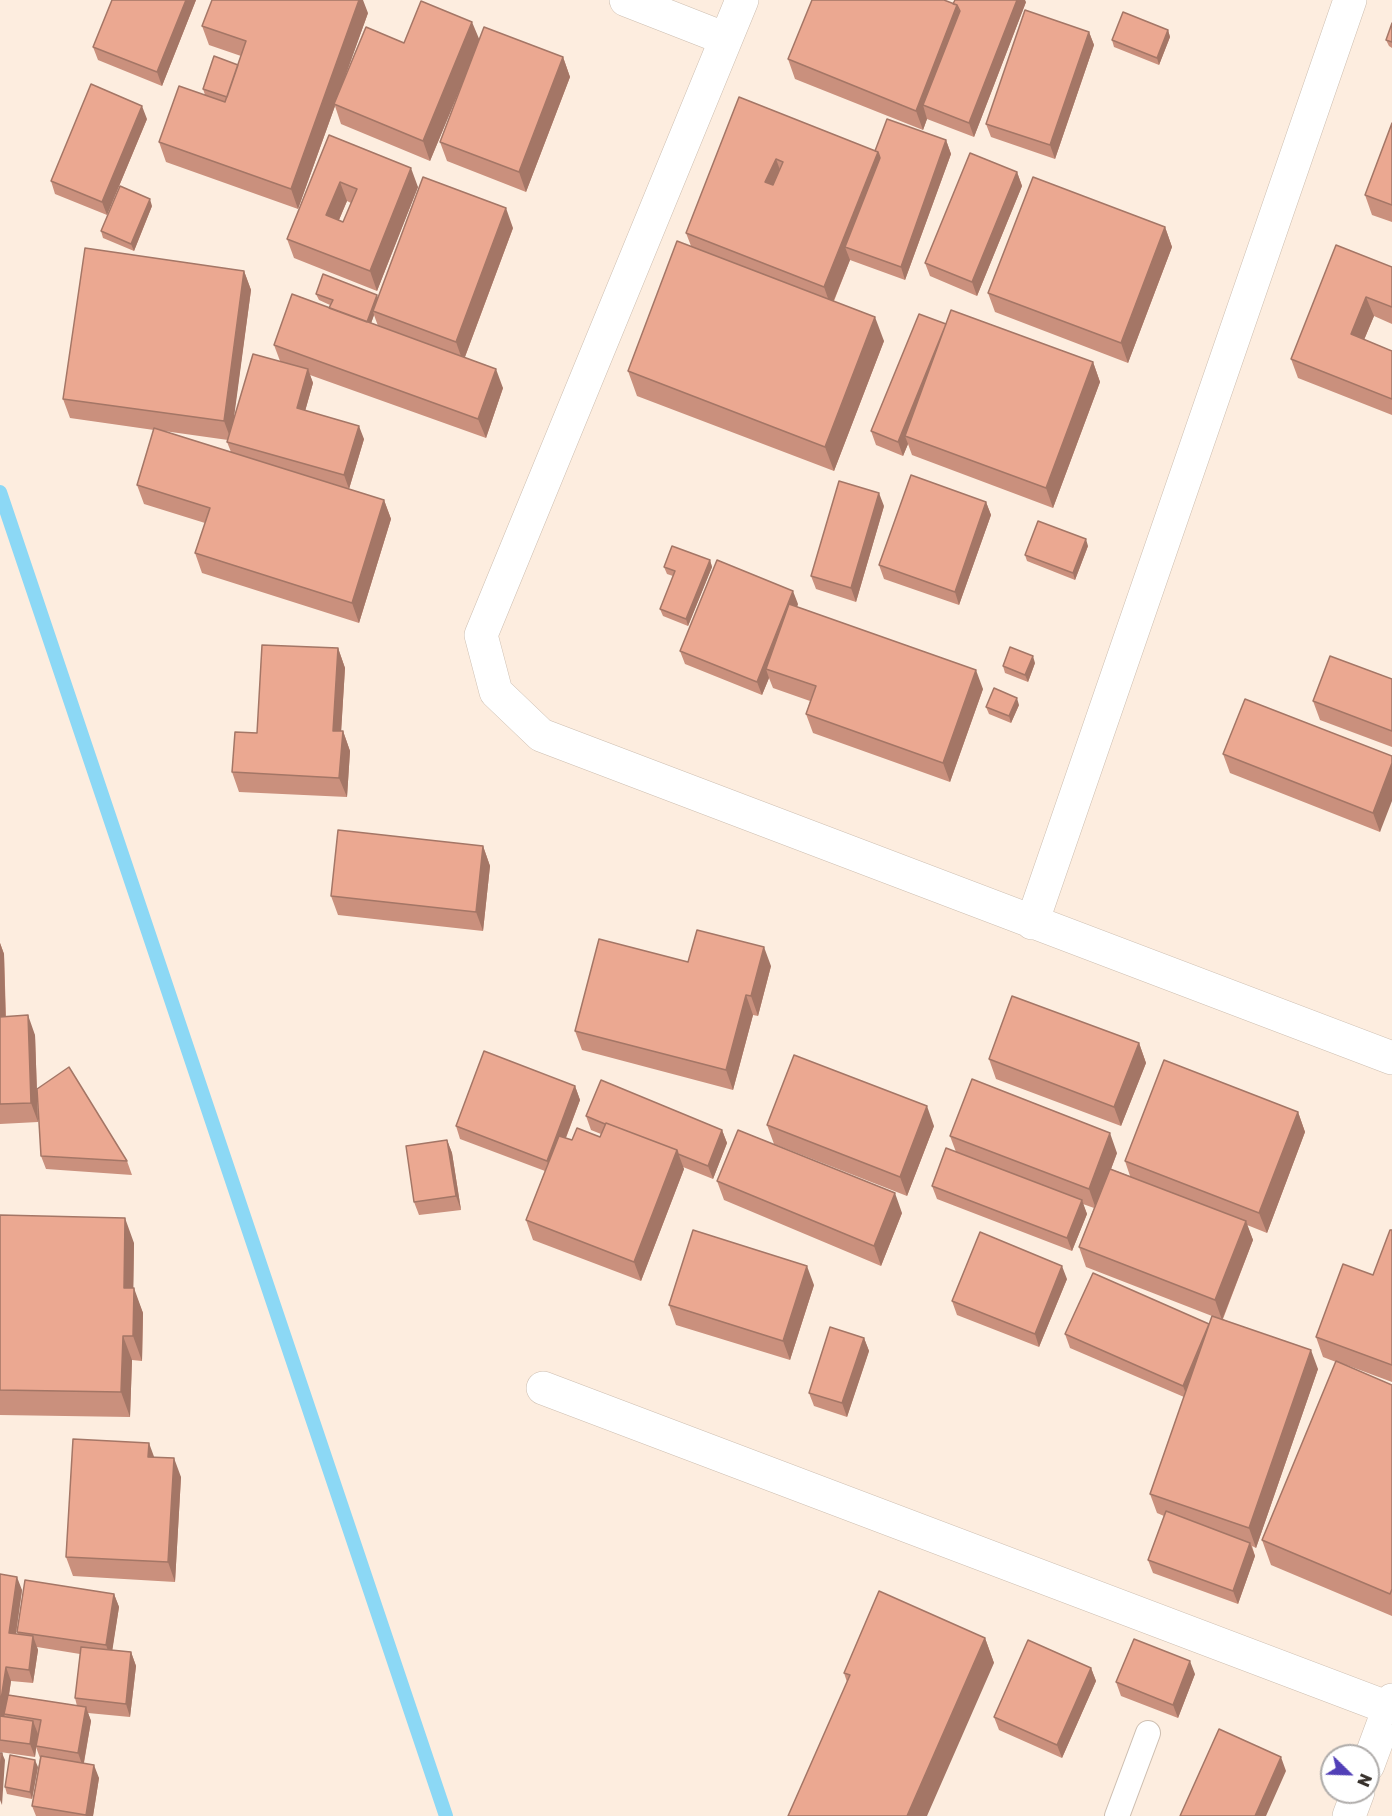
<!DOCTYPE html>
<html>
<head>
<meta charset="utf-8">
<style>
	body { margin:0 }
	#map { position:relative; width:1392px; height:1816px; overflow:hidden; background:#fdeddf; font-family:"Golos Text",sans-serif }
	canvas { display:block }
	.north { position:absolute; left:1320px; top:1744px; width:60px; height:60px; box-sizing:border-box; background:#fff; border:2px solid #afacaa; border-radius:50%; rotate:113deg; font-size:16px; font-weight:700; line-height:24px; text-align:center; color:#36302b }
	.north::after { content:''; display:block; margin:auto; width:21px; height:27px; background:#513fb7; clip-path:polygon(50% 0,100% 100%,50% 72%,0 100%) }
</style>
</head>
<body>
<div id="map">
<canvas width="1392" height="1816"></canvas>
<div class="north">N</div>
</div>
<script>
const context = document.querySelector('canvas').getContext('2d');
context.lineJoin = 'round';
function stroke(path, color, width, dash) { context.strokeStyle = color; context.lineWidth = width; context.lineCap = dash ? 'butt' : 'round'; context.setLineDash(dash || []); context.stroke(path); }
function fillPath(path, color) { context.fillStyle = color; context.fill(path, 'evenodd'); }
const stream = new Path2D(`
	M0,492L446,1816`);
const service = new Path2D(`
	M1117,1816L1148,1733`);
const minor = new Path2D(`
	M626,0L726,39
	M742,0L481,635L496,692L541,735L1392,1058
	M1032,923L1350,0
	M543,1388L1389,1708
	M1368,1765L1392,1700
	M1349,1816L1358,1792`);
const wall = new Path2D(`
	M112,0H196L162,86L98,60L93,47Z
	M1026,2L974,137L927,119L923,130L795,79L788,59L953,4Z
	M368,13L344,79L404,43L479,40L563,57L570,77L526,192L447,161L440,142L462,84L430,161L341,124L335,106L298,209L166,162L159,142L205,95L203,89L238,65L241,56L209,45L202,26Z
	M1392,23V48L1389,46L1386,40Z
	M1168,30L1170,37L1159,65L1114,47L1112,40Z
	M1089,32L1094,45L1055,159L991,137L986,124Z
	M739,97L875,151L946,140L951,154L905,280L850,260L834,301L884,341L834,471L637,396L628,371L691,246L686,233Z
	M147,119L107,215L55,194L51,181Z
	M1392,123V222L1372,215L1365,195Z
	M329,135L418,187L377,291L294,258L287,239ZM347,201L351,203L343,222L339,220Z
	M1017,172L1022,186L977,296L930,276L925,263Z
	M152,206L134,251L103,238L101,231Z
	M1165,227L1172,247L1128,363L995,312L988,293Z
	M513,228L465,357L503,388L486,438L310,375L313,383L305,411L364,439L349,489L384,500L391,519L359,623L202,573L195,553L205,523L144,504L137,485L154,430L70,418L63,399L244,271L251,290L233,421L280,361L274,345L329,308L330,305L319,300L316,294L378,297ZM374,315L378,326L371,323ZM164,431L228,440L227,442L231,452Z
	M1392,267V324L1374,316L1364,340L1392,351V415L1298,378L1291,359Z
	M946,324L1093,362L1100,382L1053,508L912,455L908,444L903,456L876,445L871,431Z
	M986,502L991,515L959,605L884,579L879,565Z
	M884,506L856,602L816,589L811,576Z
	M1088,546L1075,580L1027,561L1025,555Z
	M710,560L712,567L688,626L663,616L660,609L673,576L667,574L664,567Z
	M798,604L797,607L983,689L950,782L813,733L806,714L810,701L773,688L769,678L762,695L685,664L680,651Z
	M338,648L345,668L341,731H343L350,751L347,797L239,792L232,772L257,733Z
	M1035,663L1028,682L1005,673L1003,666Z
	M1392,679V747L1320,720L1313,701Z
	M1019,705L1011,723L989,714L986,707Z
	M1223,754L1392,756L1380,832L1230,773Z
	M483,846L490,866L483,931L338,915L331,896Z
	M0,943L4,954L6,1016L35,1035L38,1122L0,1124Z
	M688,962L771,966L758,1016L753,1015L733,1090L582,1050L575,1031Z
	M1139,1043L1146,1063L1121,1126L996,1079L989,1059Z
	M575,1086L580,1100L566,1138L572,1140L600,1137L601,1134L591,1130L586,1116L722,1130L727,1143L713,1179L683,1167L684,1169L641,1281L533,1240L526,1220L545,1171L460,1139L456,1126Z
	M1298,1112L1305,1132L1267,1233L1247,1225L1253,1240L1223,1319L1318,1369L1256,1548L1252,1546L1255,1556L1238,1604L1153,1573L1148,1560L1164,1516L1157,1513L1150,1494L1184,1397L1070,1348L1065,1334L1209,1324L1212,1316L1086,1267L1079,1247L1094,1208L1083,1204L1087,1214L1072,1251L937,1199L932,1186L956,1152L950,1136L1117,1153L1111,1169L1130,1176L1125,1161Z
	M767,1125L934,1126L907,1196L774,1144Z
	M447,1140L452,1153L461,1210L419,1215L414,1202Z
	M41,1156L127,1161L132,1175L46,1169Z
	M717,1181L902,1213L881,1266L724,1200Z
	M0,1215L134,1243L133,1288L143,1313L142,1361L132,1360L130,1417L0,1415Z
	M1392,1230V1382L1341,1363L1392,1385V1616L1271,1565L1262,1540L1336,1362L1323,1357L1316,1337L1373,1275Z
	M1067,1279L1039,1347L957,1315L952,1301Z
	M814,1285L790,1360L676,1325L669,1305Z
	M864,1338L869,1351L847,1417L814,1406L809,1393Z
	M154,1457L181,1477L175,1582L73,1576L66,1557Z
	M0,1574L22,1590L16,1634H18L17,1632L114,1594L119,1607L112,1650L131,1652L136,1666L130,1717L88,1713L91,1721L84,1763L99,1778L93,1816H36L32,1806L40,1758L36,1747L35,1757L0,1752ZM37,1647L80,1654L75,1698L77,1706L9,1695L11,1681L33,1683L38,1650Z
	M985,1638L994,1663L847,1682L844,1673Z
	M1091,1668L1096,1681L1062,1758L999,1730L994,1717Z
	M1195,1674L1178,1718L1121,1696L1116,1682Z
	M38,1767L32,1799L7,1794L5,1787Z`);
const shadedWall = new Path2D(`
	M186,0H196L162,86L157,72Z
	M359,0H363L368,13L335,105L334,104L335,106L298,209L291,189Z
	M1017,0H1025L1026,2L974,137L969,123Z
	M957,5L964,25L923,105L927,119L923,130L916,111Z
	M472,22L480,41L430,161L423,141Z
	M1168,30L1170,37L1159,65L1157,58Z
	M1089,32L1094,45L1055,159L1050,145Z
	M563,57L570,77L526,192L519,172Z
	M142,106L147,119L107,215L102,202Z
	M946,140L951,154L905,280L901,267Z
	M878,152L885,171L845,247L850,260L831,307L824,287Z
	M776,159L783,178L772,201L765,182Z
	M411,168L418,187L377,291L370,271Z
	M1017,172L1022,186L977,296L972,282Z
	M340,182L347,201L333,234L326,215Z
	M150,199L152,206L134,251L131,244Z
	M506,208L513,228L463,362L456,342Z
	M1165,227L1172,247L1128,363L1121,343Z
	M244,271L251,290L231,440L224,421Z
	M377,295L379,302L373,311L374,315L368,332L366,325Z
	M1366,297L1374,316L1358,354L1351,334Z
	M875,317L884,341L834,471L825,447Z
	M946,324L905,436L908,444L903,456L898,442Z
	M1093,362L1100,382L1053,508L1046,488Z
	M308,369L313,383L302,422L297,408Z
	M496,369L503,388L486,438L478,419Z
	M359,426L364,439L349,489L344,475Z
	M879,493L884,506L856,602L851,588Z
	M384,500L391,519L359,623L352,603Z
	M986,502L991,515L959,605L955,592Z
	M1086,539L1088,546L1075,580L1073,573Z
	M710,560L712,567L688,626L686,619Z
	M793,591L798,604L772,671L766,669L769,678L762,695L757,682Z
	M338,648L345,668L340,750L333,731Z
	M1033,656L1035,663L1028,682L1025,675Z
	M976,670L983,689L950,782L943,763Z
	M1017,698L1019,705L1011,723L1009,716Z
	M343,731L350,751L347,797L339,778Z
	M1392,763V801L1380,832L1373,813Z
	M483,846L490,866L483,931L476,912Z
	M0,943L4,954L6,1036L0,1019Z
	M764,947L771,966L758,1016L751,996Z
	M746,995L753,1015L733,1090L726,1070Z
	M28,1015L35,1035L38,1122L31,1103Z
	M1139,1043L1146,1063L1121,1126L1114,1107Z
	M575,1086L580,1100L552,1174L547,1161Z
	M927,1106L934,1126L907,1196L900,1177Z
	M1298,1112L1305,1132L1267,1233L1259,1213Z
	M722,1130L727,1143L713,1179L708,1166Z
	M1110,1133L1117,1153L1096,1209L1089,1189Z
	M447,1140L452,1153L461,1210L456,1196Z
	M677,1150L684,1169L641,1281L634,1262Z
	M895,1193L902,1213L881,1266L874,1246Z
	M1082,1200L1087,1214L1072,1251L1067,1238Z
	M125,1218L134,1243L133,1313L124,1288Z
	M1246,1221L1253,1240L1222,1320L1215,1300Z
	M807,1266L814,1285L790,1360L783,1341Z
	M1062,1266L1067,1279L1039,1347L1035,1334Z
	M134,1288L143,1313L142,1361L133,1336Z
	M1210,1324L1188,1399L1183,1386Z
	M123,1336L132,1360L130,1417L121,1392Z
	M864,1338L869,1351L847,1417L842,1403Z
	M1311,1350L1318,1369L1256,1548L1249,1528Z
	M149,1443L156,1462L148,1457Z
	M174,1458L181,1477L175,1582L168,1562Z
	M1250,1543L1255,1556L1238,1604L1233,1591Z
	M17,1577L22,1590L14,1647L9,1633Z
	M114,1594L119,1607L111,1659L106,1645Z
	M33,1636L38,1650L33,1683L29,1670Z
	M985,1638L994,1663L927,1816H907Z
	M131,1652L136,1666L130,1717L126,1704Z
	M1190,1661L1195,1674L1178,1718L1173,1705Z
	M6,1667L11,1681L6,1714H4L5,1717L0,1720V1706Z
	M1091,1668L1096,1681L1062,1758L1057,1745Z
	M86,1707L91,1721L83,1767L78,1753Z
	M33,1721L38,1734L35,1757L30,1744Z
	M2,1753L5,1760L2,1805L0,1800V1789Z
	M1281,1757L1286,1771L1266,1816H1255Z
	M35,1760L38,1767L32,1799L30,1792Z
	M94,1765L99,1778L93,1816H86Z`);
const building = new Path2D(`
	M112,0H186L157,72L93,47Z
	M212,0H359L291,189L159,142L179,86L225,102L246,41L202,26Z
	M812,0H944L957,5L916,111L788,59Z
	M955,0H1017L969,123L923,105L960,11L957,5L953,4Z
	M421,1L472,22L423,141L334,104L366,27L404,43Z
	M1025,10L1089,32L1050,145L986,124Z
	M1123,12L1168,30L1157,58L1112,40Z
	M1392,23V42L1386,40Z
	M484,27L563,57L519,172L440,142Z
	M214,56L238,65L227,97L203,89Z
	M91,84L142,106L102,202L51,181Z
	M739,97L878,152L824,287L686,233ZM776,159L783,162L773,185L765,182Z
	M887,119L946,140L901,267L845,247L880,158L878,152L875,151Z
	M1392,123V205L1365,195Z
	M329,135L411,168L370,271L287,239ZM340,182L357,189L343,222L326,215Z
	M970,153L1017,172L972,282L925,263Z
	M423,177L506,208L456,342L373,311Z
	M1033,177L1165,227L1121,343L988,293Z
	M120,186L150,199L131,244L101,231Z
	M677,241L875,317L825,447L628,371Z
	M1336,245L1392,267V307L1366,297L1351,334L1392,351V399L1291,359Z
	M85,248L244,271L224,421L63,399Z
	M323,274L377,295L367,322L329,308L333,300L316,294Z
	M292,294L496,369L478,419L274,345Z
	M951,310L1093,362L1046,488L905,436Z
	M919,314L946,324L898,442L871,431Z
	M253,354L308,369L297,408L359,426L344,475L227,442Z
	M154,428L384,500L352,603L195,553L210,508L137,485Z
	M911,475L986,502L955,592L879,565Z
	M839,481L879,493L851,588L811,576Z
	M1038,521L1086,539L1073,573L1025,555Z
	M672,546L710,560L686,619L660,609L675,571L664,567Z
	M717,560L793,591L757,682L680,651Z
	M789,604L976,670L943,763L806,714L816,686L766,669Z
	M262,645L338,648L333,731H343L339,778L232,772L235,732L257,733Z
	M1010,647L1033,656L1025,675L1003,666Z
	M1330,656L1392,679V731L1313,701Z
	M994,688L1017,698L1009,716L986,707Z
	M1245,699L1392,756V763L1373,813L1223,754Z
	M338,830L483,846L476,912L331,896Z
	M697,930L764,947L751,996L746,995L726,1070L575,1031L599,939L688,962Z
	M1012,996L1139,1043L1114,1107L989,1059Z
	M28,1015L31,1103L0,1104V1017Z
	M484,1051L575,1086L547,1161L456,1126Z
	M794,1055L927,1106L900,1177L767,1125Z
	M1164,1060L1298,1112L1259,1213L1125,1161Z
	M69,1067L127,1161L41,1156L37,1089Z
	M972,1079L1110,1133L1089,1189L950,1136Z
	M601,1080L722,1130L708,1166L678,1154L677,1150L606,1123L605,1124L586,1116Z
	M606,1123L677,1150L634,1262L526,1220L559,1136L572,1140L577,1128L600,1137Z
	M738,1130L895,1193L874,1246L717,1181Z
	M447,1140L456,1196L414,1202L406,1146Z
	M946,1148L1082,1200L1067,1238L932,1186Z
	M1110,1169L1246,1221L1215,1300L1079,1247Z
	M0,1215L125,1218L124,1288H134L133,1336H123L121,1392L0,1390Z
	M693,1230L807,1266L783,1341L669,1305Z
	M1390,1230H1392V1365L1316,1337L1343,1264L1373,1275Z
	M980,1232L1062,1266L1035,1334L952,1301Z
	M1093,1273L1209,1324L1183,1386L1065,1334Z
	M1212,1316L1311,1350L1249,1528L1150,1494Z
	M830,1327L864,1338L842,1403L809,1393Z
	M1336,1361L1392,1385V1589L1390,1594L1262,1540Z
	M73,1439L149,1443L148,1457L174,1458L168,1562L66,1557Z
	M1166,1511L1250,1543L1233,1591L1148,1560Z
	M0,1574L17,1577L9,1633L33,1636L29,1670L6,1667L0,1706Z
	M25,1580L114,1594L106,1645L17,1632Z
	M879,1591L985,1638L907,1816H788L850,1675L844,1673Z
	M1134,1639L1190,1661L1173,1705L1116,1682Z
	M1028,1640L1091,1668L1057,1745L994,1717Z
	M81,1647L131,1652L126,1704L75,1698Z
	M8,1695L86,1707L78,1753L36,1746L41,1720L4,1714Z
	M0,1716L33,1721L30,1744L0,1740Z
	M1219,1729L1281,1757L1255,1816H1180Z
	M0,1753H2L0,1789Z
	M10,1755L35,1760L30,1792L5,1787Z
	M41,1756L94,1765L86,1815L32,1806Z`);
stroke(stream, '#8cd8f5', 14);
stroke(service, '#cdbeb0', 26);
stroke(minor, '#cdbeb0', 34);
stroke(service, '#fff', 24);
stroke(minor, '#fff', 33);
fillPath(wall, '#ca907d');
fillPath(shadedWall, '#a47666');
fillPath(building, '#eba891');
stroke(building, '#a47666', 1.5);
</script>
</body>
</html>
